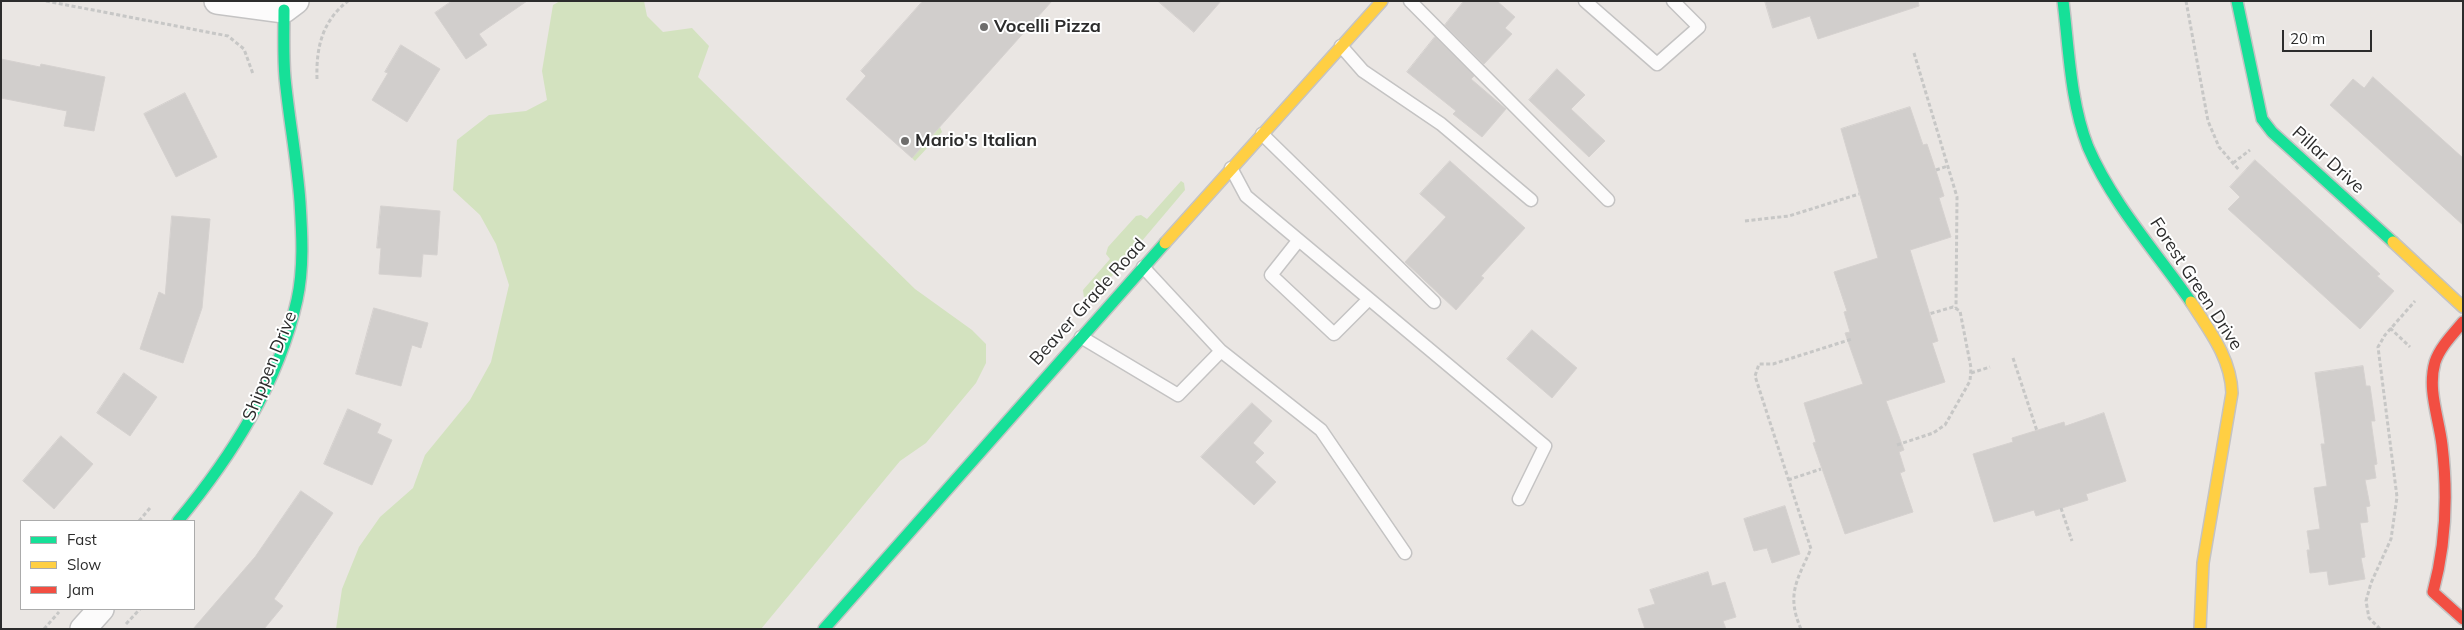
<!DOCTYPE html>
<html>
<head>
<meta charset="utf-8">
<style>
	body { margin:0 }
	#map { position:relative; width:2464px; height:630px; overflow:hidden; background:#eae6e3; font-family:Mulish,sans-serif }
	canvas { display:block }
	.frame { position:absolute; inset:0; border:2px solid #2c2c2c; pointer-events:none }
	.legend { position:absolute; left:20px; top:520px; width:175px; height:90px; box-sizing:border-box; background:#fff; border:1px solid #ababab; margin:0; padding:6px 9px; list-style:none; font-size:15px; color:#2c2c2c }
	.legend li { display:flex; align-items:center; gap:10px; height:25px }
	.legend b { width:25px; border:1px solid #ababab }
	.scale { position:absolute; left:2282px; top:30px; width:90px; height:22px; box-sizing:border-box; border:2px solid #2c2c2c; border-top:0; padding-left:6px; font-size:15px; line-height:18px; white-space:nowrap; color:#2c2c2c; -webkit-text-stroke:4px #fff; paint-order:stroke }
</style>
</head>
<body>
<div id="map">
<canvas width="2464" height="630"></canvas>
<div class="frame"></div>
<ul class="legend">
<li><b style="height:6px;background:#16e098"></b>Fast</li>
<li><b style="height:6px;background:#ffcf43"></b>Slow</li>
<li><b style="height:6px;background:#f24e42"></b>Jam</li>
</ul>
<div class="scale">20 m</div>
</div>
<script>
const context = document.querySelector('canvas').getContext('2d');
context.lineJoin = 'round';
function fillPath(path, color) { context.fillStyle = color; context.fill(path, 'evenodd'); }
function stroke(path, color, width, dash) { context.strokeStyle = color; context.lineWidth = width; context.lineCap = dash ? 'butt' : 'round'; context.setLineDash(dash || []); context.stroke(path); }
function label(font, color, halo, rows, align = 'center') {
  context.font = font + ' Mulish,sans-serif'; context.lineWidth = 4; context.setLineDash([]); context.textBaseline = 'middle'; context.strokeStyle = halo; context.fillStyle = color; for (const [text, x, y, turn = 0] of rows) {
    context.save(); context.translate(x, y); context.rotate((+turn || 0) * Math.PI / 180); context.textAlign = isNaN(turn) ? turn : align; if (halo) context.strokeText(text, 0, 0); context.fillText(text, 0, 0); context.restore();
  }
}
const green = new Path2D(`
	M560,1H644L647,16L663,32L692,28L709,46L698,77L915,289L972,330L986,344V363L976,383L926,443L900,461L761,629H336L342,589L359,547L380,517L413,488L425,455L470,400L491,362L509,285L496,244L480,215L453,190L457,140L489,115L526,111L547,100L542,71L553,5Z
	M940,127L942,132L915,161L912,158Z
	M1181,181L1184,183L1185,190L1114,274L1090,298H1084L1083,290L1110,259L1106,254L1108,247L1136,216L1141,215L1147,219Z`);
const building = new Path2D(`
	M452,1H527L479,34L487,45L466,59L435,13Z
	M923,1H1052L912,158L846,99L866,76L861,71Z
	M1158,1H1221L1194,32Z
	M1464,1H1497L1515,17L1505,28L1512,34L1484,64L1445,25Z
	M1765,1H1918L1919,6L1818,39L1810,16L1773,28Z
	M1435,37L1474,76L1471,79L1506,109L1482,137L1453,114L1456,111L1407,72Z
	M401,45L440,69L407,122L372,100L388,73L385,72Z
	M1,59L40,67L41,64L105,77L94,131L64,126L67,111L1,98Z
	M1557,69L1585,95L1571,109L1605,141L1589,157L1529,100Z
	M2373,77L2463,158V225L2330,105L2353,79L2364,88Z
	M185,93L217,157L176,177L144,114Z
	M1910,107L1923,145L1927,144L1938,177L1944,196L1939,198L1951,237L1910,250L1938,341L1932,343L1945,382L1886,401L1904,450L1899,452L1905,471L1900,473L1913,512L1845,534L1813,443L1816,442L1804,403L1863,384L1845,333L1850,332L1844,312L1847,311L1834,272L1878,258L1841,129Z
	M2255,160L2380,274L2377,276L2394,291L2360,329L2228,209L2240,197L2230,187Z
	M1450,161L1525,228L1481,276L1484,278L1456,310L1405,262L1446,217L1420,194Z
	M381,206L440,211L437,255L423,254L421,277L379,274L381,248H377Z
	M172,216L210,219L202,308L183,363L140,349L159,292L165,295Z
	M374,308L428,323L421,348L412,345L401,386L356,374Z
	M1532,330L1577,368L1552,398L1507,359Z
	M2363,366L2366,386H2370L2375,421H2371L2377,464L2374,465L2376,478L2365,480L2370,506L2366,507L2368,522L2360,523L2365,557L2361,558L2365,579L2329,585L2327,571L2310,573L2307,550H2310L2307,531L2320,529L2314,488L2327,486L2321,444H2325L2315,373Z
	M124,373L157,397L130,436L97,413Z
	M1252,403L1272,421L1253,443L1264,453L1255,462L1276,482L1254,505L1201,457Z
	M348,409L381,424L377,433L392,440L372,485L324,464Z
	M2104,413L2126,481L2086,494L2088,500L2036,516L2034,510L1994,522L1973,454L2013,442L2012,438L2064,422L2065,426Z
	M61,436L93,464L54,509L23,481Z
	M301,491L333,513L274,599L283,606L264,629H193L255,557Z
	M1785,506L1800,554L1772,563L1767,548L1754,551L1744,519Z
	M1708,572L1712,586L1725,582L1736,617L1723,621L1726,629H1645L1638,609L1655,604L1650,590Z`);
const path = new Path2D(`
	M46,1L228,36L244,49L253,74
	M2186,1L2208,121L2219,147L2239,170
	M1914,53L1957,197L1956,308
	M317,79C316,48 322,21 348,1
	M2233,163L2250,150
	M1936,170L1948,166
	M1745,221L1789,216L1859,194
	M2390,328L2410,347
	M2013,358L2037,431
	M1971,373L1990,367
	M1897,445L1933,433L1945,425L1970,381L1971,368L1960,311L1953,307L1929,314
	M1788,480L1821,469
	M2061,508L2072,541
	M139,521L150,508
	M126,624L140,609
	M44,629L59,612
	M1801,629C1786,595 1797,580 1811,549L1755,376L1759,364H1773L1852,339
	M2380,629L2369,618L2366,601L2371,583L2391,539L2397,497L2378,347L2385,335L2415,301`);
const lane = new Path2D(`
	M1410,1L1608,200
	M1585,1L1657,64L1699,27L1673,1
	M1341,46L1363,71L1441,124L1531,200
	M1262,134L1434,302
	M1231,168L1246,196L1545,446L1519,499
	M1298,241L1271,275L1334,334L1369,299
	M1081,337L1178,395L1221,351L1143,267
	M1221,351L1321,430L1405,553`);
const street = new Path2D(`
	M217,1L284,10L296,1
	M83,629L101,609`);
const fast = new Path2D(`
	M2063,1C2069,49 2070,101 2088,147C2112,203 2156,252 2191,302
	M2237,1L2262,119L2272,132L2393,242
	M178,521C232,456 278,384 297,300C304,268 302,234 300,202C297,160 289,120 285,78C283,55 284,33 284,10
	M824,629L1165,243`);
const slow = new Path2D(`
	M2393,242L2463,307
	M1165,243L1382,1
	M2191,302C2209,330 2231,358 2232,393L2203,563L2200,629`);
const jam = new Path2D(`
	M2463,322C2453,334 2440,347 2435,362C2427,390 2439,418 2442,445C2448,495 2446,544 2433,592L2463,619`);
const markers = [
	[984,27,5,"#6e6d6c"],
	[905,141,5,"#6e6d6c"]
];
const poiNames = [
	["Vocelli Pizza",994,27],
	["Mario's Italian",915,141]
];
const streetNames = [
	["Pillar Drive",2328,160,42],
	["Forest Green Drive",2196,284,57],
	["Beaver Grade Road",1088,302,-48],
	["Shippen Drive",270,366,-68]
];
fillPath(green, '#d3e2bf');
fillPath(building, '#d1cecc');
stroke(building, '#d5d1cf', 1);
stroke(lane, '#c4c3c3', 15);
stroke(street, '#c4c3c3', 28);
stroke(fast, '#c4c3c3', 14);
stroke(slow, '#c4c3c3', 14);
stroke(jam, '#c4c3c3', 14);
stroke(path, '#c7c7c6', 3, [4, 2.5]);
stroke(lane, '#fcfbfb', 12);
stroke(street, '#fcfbfb', 25);
stroke(fast, '#16e098', 11);
stroke(slow, '#ffcf43', 11);
stroke(jam, '#f24e42', 11);
for (const [x, y, r, color] of markers) { const dot = new Path2D(); dot.arc(x, y, r, 0, 2 * Math.PI); context.fillStyle = color; context.fill(dot); stroke(dot, '#fff', 2); }
label('bold 18px', '#2c2c2c', '#fff', poiNames, 'left');
label('18px', '#2c2c2c', '#fff', streetNames);
</script>
</body>
</html>
